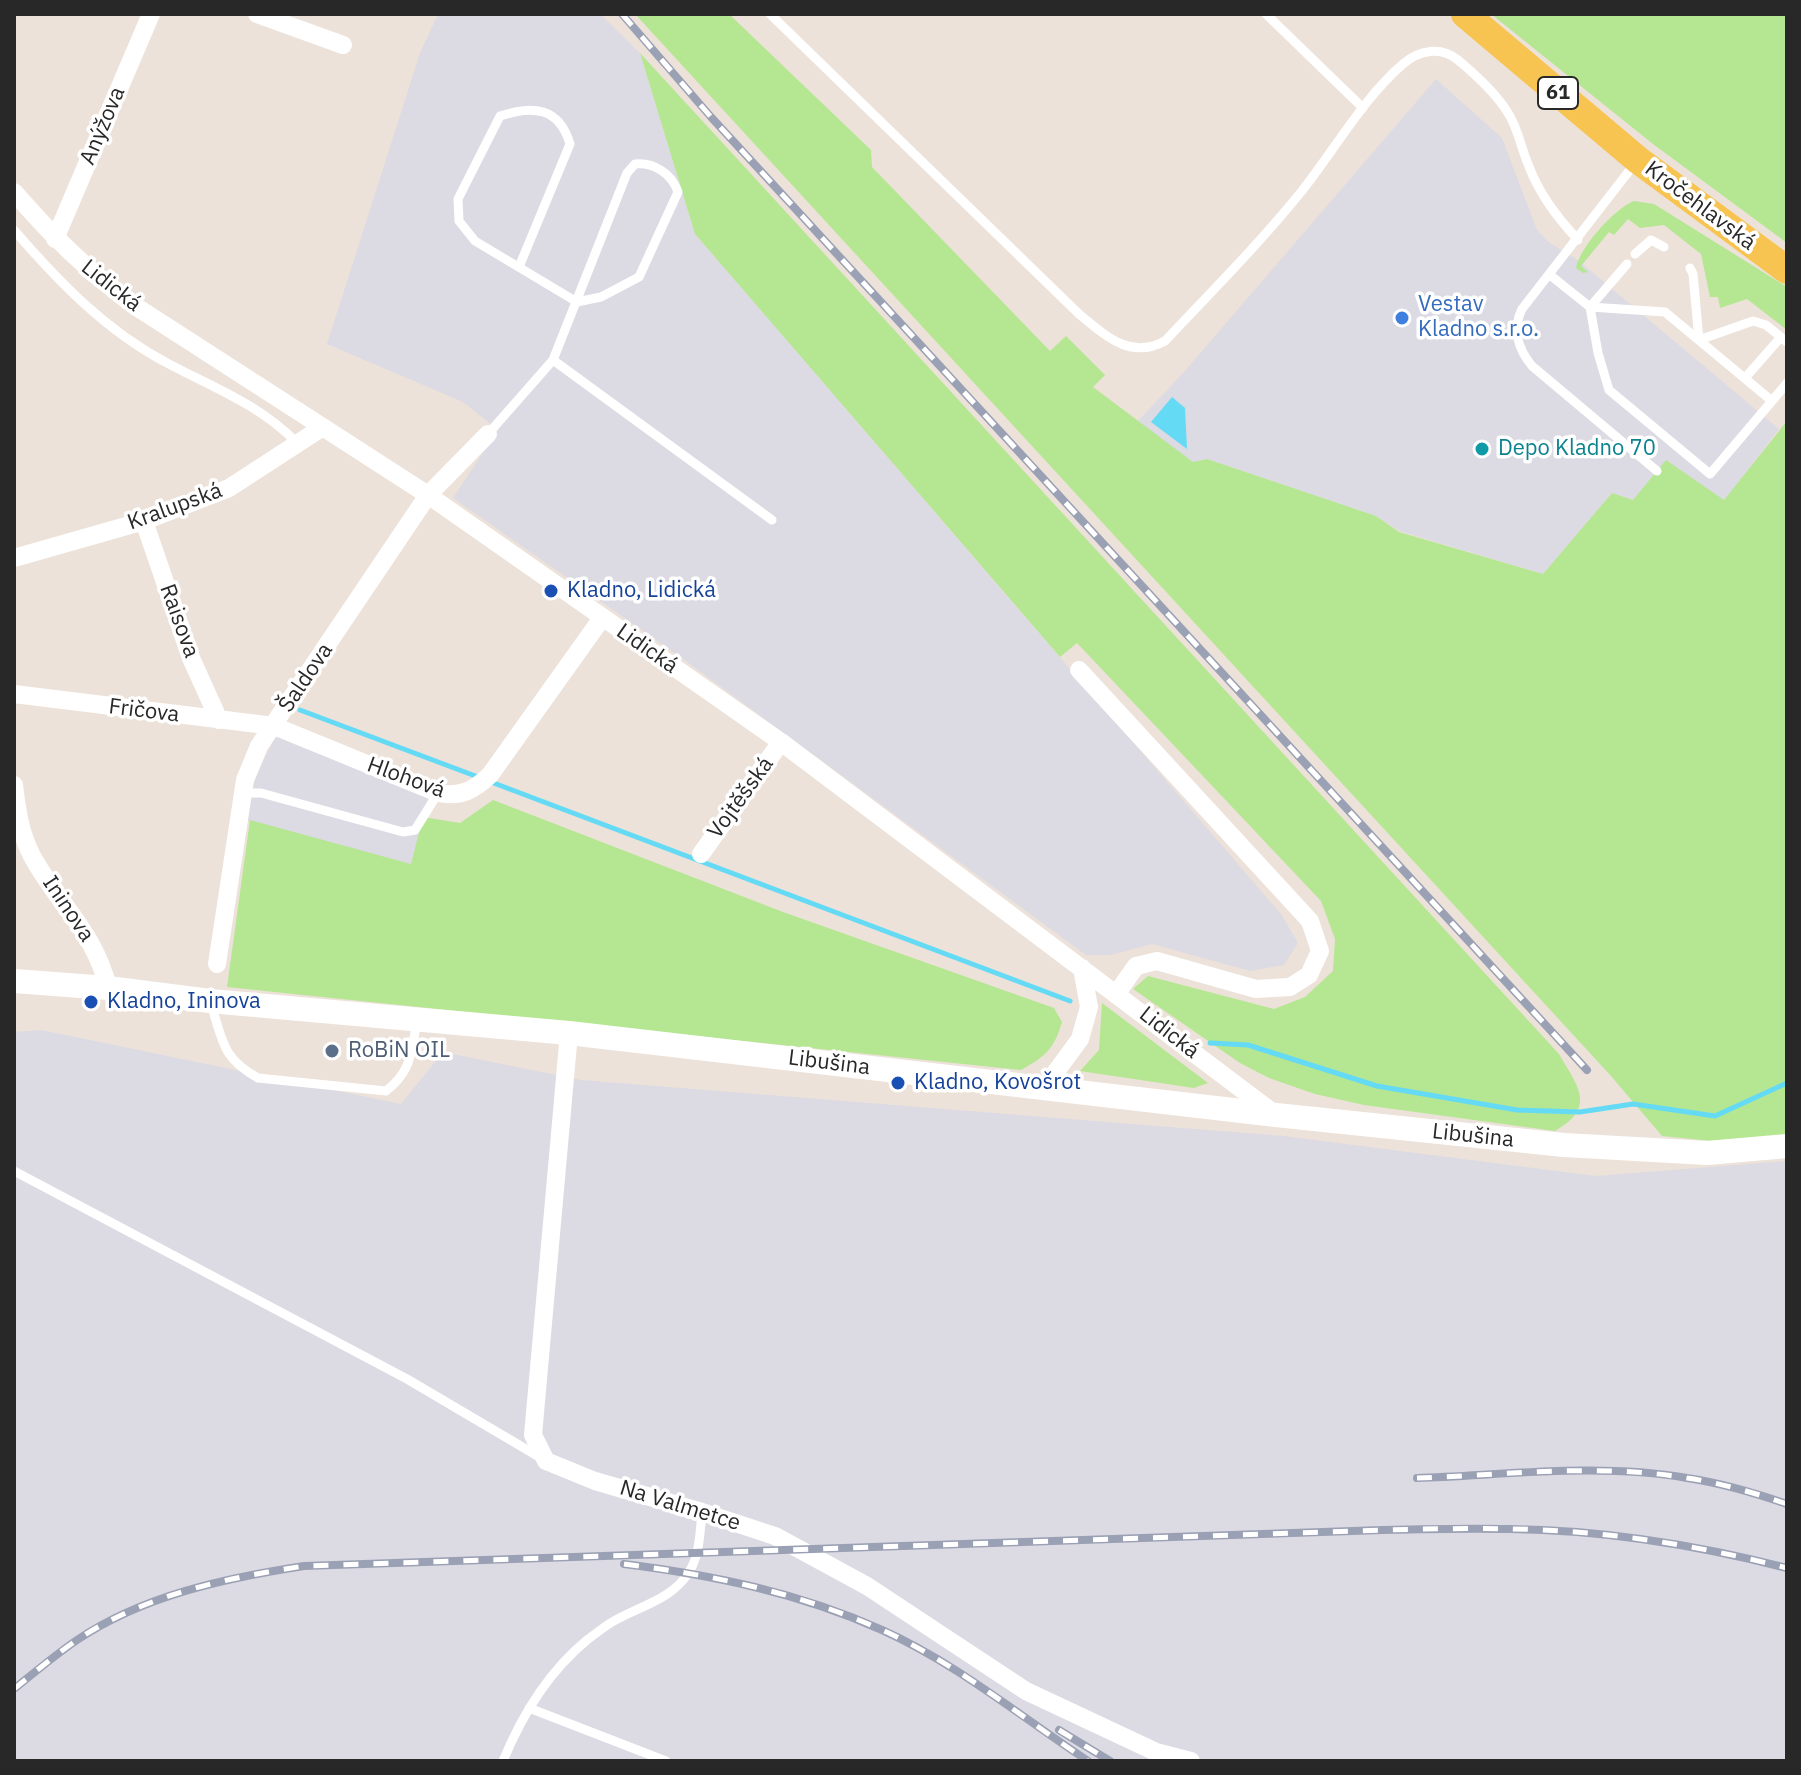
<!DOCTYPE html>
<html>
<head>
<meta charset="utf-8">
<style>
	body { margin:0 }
	#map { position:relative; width:1801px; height:1775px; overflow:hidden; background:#ece2d9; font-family:"IBM Plex Sans",sans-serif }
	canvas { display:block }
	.frame { position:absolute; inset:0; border:16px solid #282828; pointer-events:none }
</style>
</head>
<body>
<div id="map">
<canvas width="1801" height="1775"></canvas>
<div class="frame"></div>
</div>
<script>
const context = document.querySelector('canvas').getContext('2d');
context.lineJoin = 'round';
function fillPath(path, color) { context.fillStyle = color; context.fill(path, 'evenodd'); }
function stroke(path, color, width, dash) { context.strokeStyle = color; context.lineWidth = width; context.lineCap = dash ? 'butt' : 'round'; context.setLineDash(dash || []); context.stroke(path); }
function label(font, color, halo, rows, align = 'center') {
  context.font = font + ' "IBM Plex Sans",sans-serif'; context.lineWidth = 7; context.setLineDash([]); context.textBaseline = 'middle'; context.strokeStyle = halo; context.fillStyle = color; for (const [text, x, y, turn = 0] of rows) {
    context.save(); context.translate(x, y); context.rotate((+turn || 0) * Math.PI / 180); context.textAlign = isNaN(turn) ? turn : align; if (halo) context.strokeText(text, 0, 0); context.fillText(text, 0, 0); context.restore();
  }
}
const industrial = new Path2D(`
	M438,14H600L640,53L695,234L1281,914L1298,943L1284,965L1250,971L1152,944L1111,955H1086L679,656L453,498L498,430L463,402L327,344L420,53Z
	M1436,79L1502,138L1537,230L1550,243L1579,261L1779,429L1724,501L1633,500L1612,493L1543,574L1399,531L1376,516L1207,459L1193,462L1137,422L1184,372Z
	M278,731L430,794L411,864L245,820L252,784Z
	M41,1030L401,1104L443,1052L581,1080L1283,1136L1596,1176L1787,1161V1761H14V1032Z`);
const green = new Path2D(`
	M635,14H729L871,150L872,167L1050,351L1066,336L1105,375L1093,387L1193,462L1207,459L1376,516L1399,532L1543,574L1612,493L1633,500L1666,460L1724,500L1787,421V1135L1712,1141L1662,1136L1611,1076Z
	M1491,14H1787V243L1653,144Z
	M640,53L1559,1054C1578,1087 1597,1107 1555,1131L1364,1105L1315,1094L1269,1078L1240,1063L1133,989L1148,976L1274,1009L1305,997L1333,971L1335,939L1321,901L1077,643L1060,657L695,234Z
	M1634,201L1654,204L1787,287V330L1747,299L1720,308L1718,297H1710L1701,254L1664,225L1640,228L1628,219L1614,235L1609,232L1581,266L1588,272L1583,273L1576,268C1580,247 1614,209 1634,201Z
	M493,800L783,912L1054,1008L1062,1022C1054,1049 1046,1056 1021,1070L227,987L250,820L411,864L423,817L460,823Z
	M1102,1003L1208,1083L1194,1088L1080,1071L1099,1050Z`);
const water = new Path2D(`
	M1172,397L1185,408L1187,449L1151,422Z`);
const stream = new Path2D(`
	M300,710L478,777
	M491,782L1070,1001
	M1210,1043L1248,1045L1377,1086L1517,1110L1580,1112L1633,1104L1715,1116L1787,1083`);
const service = new Path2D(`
	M770,14L1079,314C1106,336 1130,360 1165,341C1211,292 1259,244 1301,192C1333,152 1364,97 1403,64C1419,50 1441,46 1458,60C1476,75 1496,93 1508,113C1518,128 1521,148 1528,164C1539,194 1557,217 1578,240
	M1266,14L1363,108
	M1636,162L1522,309C1512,329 1518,349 1532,366L1657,471
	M14,230C58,281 106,331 167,363C214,388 259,404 297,443
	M1635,254L1651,240L1664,247
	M1690,268L1693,274L1699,340L1753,321L1766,325L1787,342
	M1550,275L1590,307L1665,312L1772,401L1710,474L1609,390L1598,353L1590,307L1627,264
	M553,360L772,520
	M1745,378L1781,337
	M1772,401L1787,383
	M488,434L553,360L627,173L635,164C654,162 672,174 678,192L639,277L601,297L577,302L475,241L459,221L458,199L500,116C533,105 559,107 570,144L519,267
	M244,793H261L403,832L415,830L438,793
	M211,1004C223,1042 222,1058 258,1078L386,1091C412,1071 411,1052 417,1021
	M14,1171L407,1379L541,1458
	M529,1708L666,1761
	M503,1761C522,1715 548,1672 587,1640C595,1634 604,1627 612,1622C639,1606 672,1600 689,1572C700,1555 700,1531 702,1512`);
const minor = new Path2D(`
	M257,14L343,45
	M14,192C53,237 87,270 135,306L428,495L781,742L1276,1115
	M55,239L151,14
	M144,521L191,658L219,720
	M14,558L144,521L229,488L323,427
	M1079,670L1310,921L1320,951L1309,975L1290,987L1256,989L1157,961L1136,966L1117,993
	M14,694L274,726L438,793C461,797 473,791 490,775L602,618
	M14,785C17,810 20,833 32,856C58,904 95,932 108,988
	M701,854L781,742
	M217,964L245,780L259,746L428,495L488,434
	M569,1033L533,1435L546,1461L595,1481L702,1512L775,1536L867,1586L1026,1691L1156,1752L1191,1761
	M1044,1088L1080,1039L1089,1007L1082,968`);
const secondary = new Path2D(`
	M14,981L108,988L210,1001L569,1033L1276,1115L1564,1145L1707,1153L1787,1146`);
const primary = new Path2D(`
	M1465,14L1638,160L1787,270`);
const rail = new Path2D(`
	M622,14L711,117L1587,1070
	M1417,1478C1506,1475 1599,1463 1687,1478C1721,1483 1755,1493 1787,1504
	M624,1564C713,1575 800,1593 882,1630C956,1663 1021,1717 1088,1761
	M14,1689C35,1672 55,1655 77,1640C144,1595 226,1578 304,1566L1382,1530C1425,1529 1468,1528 1510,1529C1603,1530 1697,1545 1787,1568
	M1059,1730L1110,1761`);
const markers = [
	[1402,318,8,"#3f7fe0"],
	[1482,449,8,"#0f9aa8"],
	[551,591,8,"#1a4fb4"],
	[91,1002,8,"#1a4fb4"],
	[332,1051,8,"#5c6f8a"],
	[898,1083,8,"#1a4fb4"]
];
const shields = [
	[1558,93,40]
];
const shieldNames = [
	["61",1558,93]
];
const streetNames = [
	["Anýžova",103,126,-67],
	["Kročehlavská",1700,206,37],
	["Lidická",111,286,38],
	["Kralupská",175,507,-20],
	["Raisova",179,621,70],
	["Lidická",647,649,35],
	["Šaldova",306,678,-56],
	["Fričova",144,711,7],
	["Hlohová",406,778,20],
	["Vojtěšská",741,798,-54],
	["Ininova",68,909,56],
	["Lidická",1169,1033,38],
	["Libušina",829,1063,7],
	["Libušina",1473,1136,6],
	["Na Valmetce",680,1506,17]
];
const shopNames = [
	["Vestav",1418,305],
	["Kladno s.r.o.",1418,330]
];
const cultureNames = [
	["Depo Kladno 70",1498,449]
];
const transitNames = [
	["Kladno, Lidická",567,591],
	["Kladno, Ininova",107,1002],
	["Kladno, Kovošrot",914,1083]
];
const serviceNames = [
	["RoBiN OIL",348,1051]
];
fillPath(industrial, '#dcdae3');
fillPath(green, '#b5e691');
fillPath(water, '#65daf5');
stroke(stream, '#65daf5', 5);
stroke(service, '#fff', 9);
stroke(minor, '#fff', 18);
stroke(secondary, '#fff', 24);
stroke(primary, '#f8c451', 28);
stroke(rail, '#9ba1b4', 8);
stroke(rail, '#fff', 5, [15]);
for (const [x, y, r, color] of markers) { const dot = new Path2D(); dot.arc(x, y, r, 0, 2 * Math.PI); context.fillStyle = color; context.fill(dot); stroke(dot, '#fff', 3); }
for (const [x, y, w] of shields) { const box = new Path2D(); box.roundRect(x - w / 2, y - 16, w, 32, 6); context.fillStyle = '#fff'; context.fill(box); stroke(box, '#282828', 2); }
label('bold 20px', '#282828', null, shieldNames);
label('22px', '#282828', '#fff', streetNames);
label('22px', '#366cbe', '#fff', shopNames, 'left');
label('22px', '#0d838f', '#fff', cultureNames, 'left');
label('22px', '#164399', '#fff', transitNames, 'left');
label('22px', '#4e5e75', '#fff', serviceNames, 'left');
</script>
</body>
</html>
